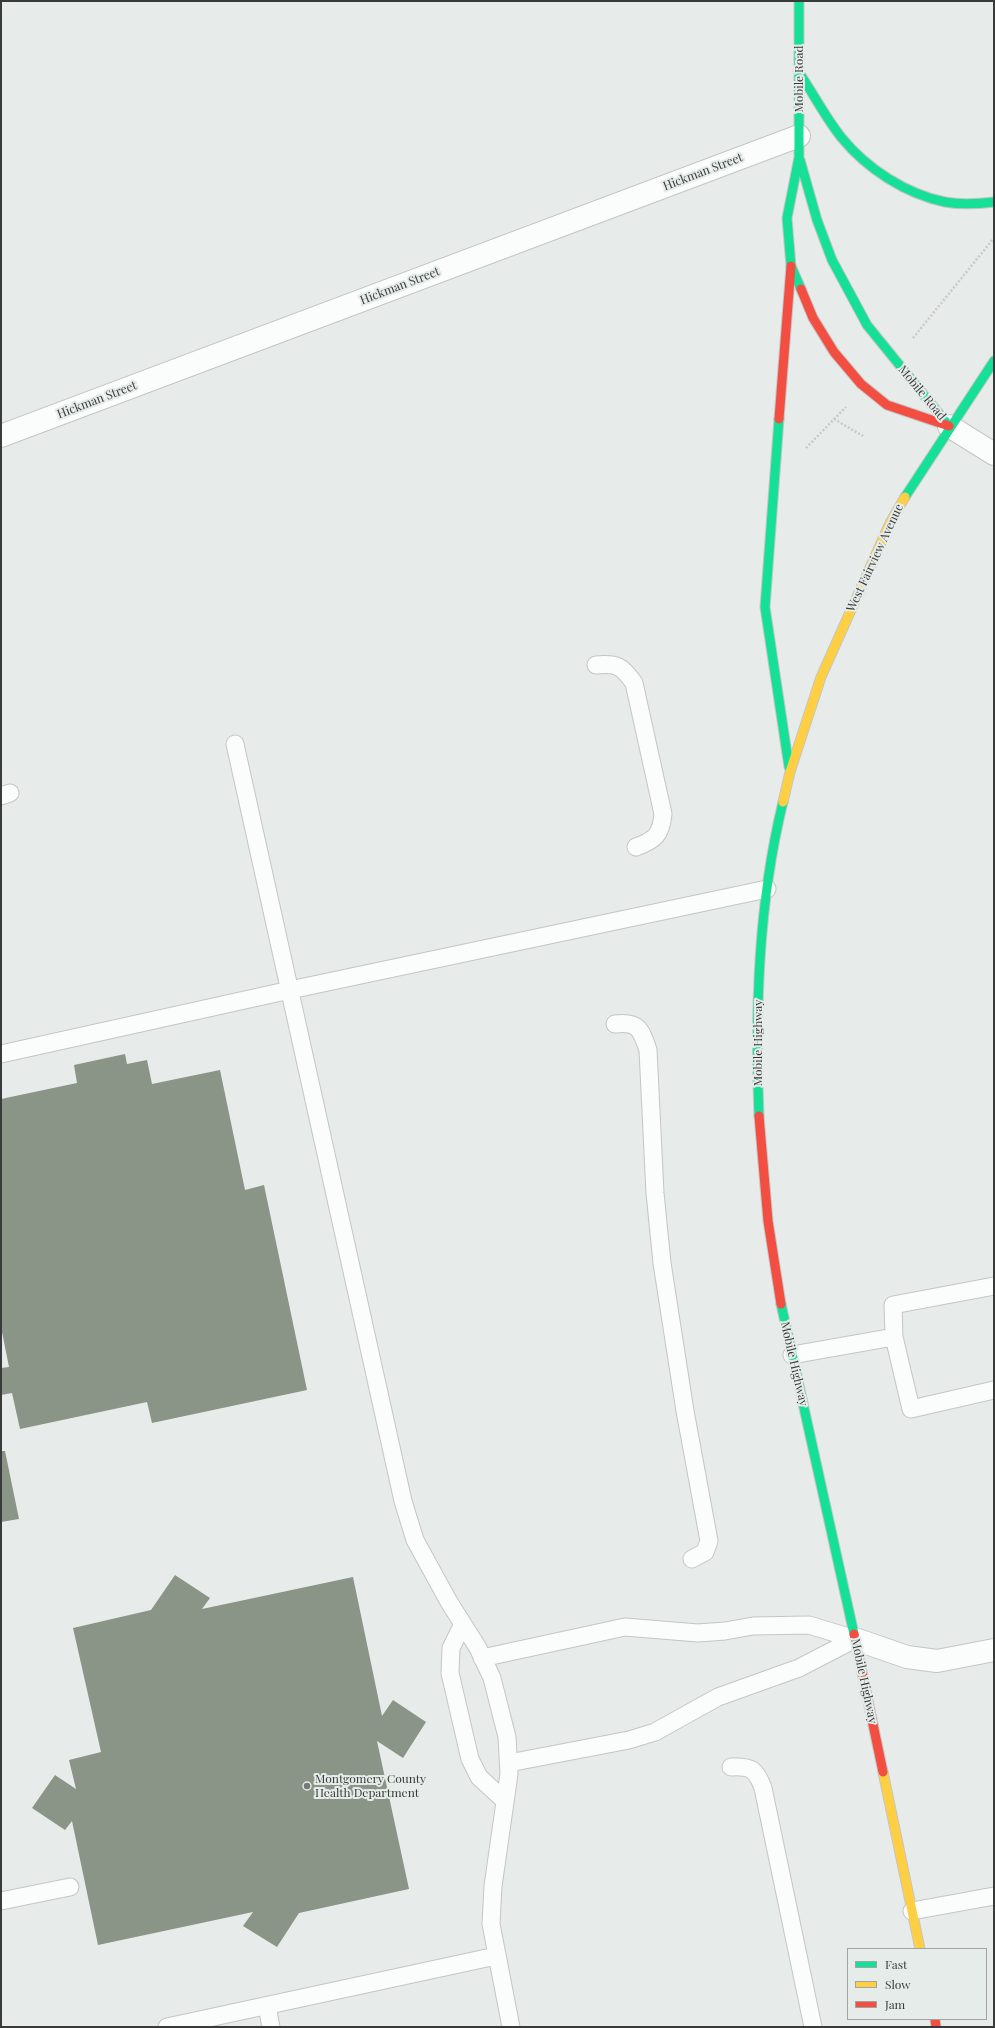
<!DOCTYPE html>
<html>
<head>
<meta charset="utf-8">
<style>
	body { margin:0 }
	#map { position:relative; width:995px; height:2028px; overflow:hidden; background:#e7ebe9; font-family:"Playfair Display",serif }
	canvas { display:block }
	.frame { position:absolute; inset:0; border:2px solid #383b3a; pointer-events:none }
	.legend { position:absolute; left:847px; top:1948px; width:140px; height:72px; box-sizing:border-box; background:#e6ecea; border:1px solid #a0a5a4; margin:0; padding:5px 7px; list-style:none; font-size:12px; color:#383b3a }
	.legend li { display:flex; align-items:center; gap:8px; height:20px }
	.legend b { width:20px; border:1px solid #a0a5a4 }
</style>
</head>
<body>
<div id="map">
<canvas width="995" height="2028"></canvas>
<div class="frame"></div>
<ul class="legend">
<li><b style="height:5px;background:#16e098"></b>Fast</li>
<li><b style="height:5px;background:#ffcf43"></b>Slow</li>
<li><b style="height:5px;background:#f24e42"></b>Jam</li>
</ul>
</div>
<script>
const context = document.querySelector('canvas').getContext('2d');
context.lineJoin = 'round';
function fillPath(path, color) { context.fillStyle = color; context.fill(path, 'evenodd'); }
function stroke(path, color, width, dash) { context.strokeStyle = color; context.lineWidth = width; context.lineCap = dash ? 'butt' : 'round'; context.setLineDash(dash || []); context.stroke(path); }
function label(font, color, halo, rows, align = 'center') {
  context.font = font + ' "Playfair Display",serif'; context.lineWidth = 4; context.setLineDash([]); context.textBaseline = 'middle'; context.strokeStyle = halo; context.fillStyle = color; for (const [text, x, y, turn = 0] of rows) {
    context.save(); context.translate(x, y); context.rotate((+turn || 0) * Math.PI / 180); context.textAlign = isNaN(turn) ? turn : align; if (halo) context.strokeText(text, 0, 0); context.fillText(text, 0, 0); context.restore();
  }
}
const building = new Path2D(`
	M125,1054L127,1064L147,1060L152,1084L220,1070L245,1190L264,1185L307,1390L152,1423L147,1402L20,1429L12,1393L1,1395V1368L9,1367L1,1327V1099L77,1083L74,1065Z
	M1,1451H5L19,1519L1,1522Z
	M175,1575L210,1598L202,1609L353,1577L382,1716L393,1700L426,1722L403,1758L377,1741L409,1889L299,1913L277,1947L243,1926L253,1912L98,1945L72,1821L65,1830L32,1808L55,1775L76,1789L69,1760L101,1752L73,1628L151,1610Z`);
const path = new Path2D(`
	M913,338L994,238
	M834,419L863,436
	M806,448L846,407`);
const lane = new Path2D(`
	M596,665C617,663 622,666 634,683L663,814C661,835 655,840 636,847
	M235,744L403,1501L415,1540L449,1602L478,1648L492,1678L507,1737L509,1774L493,1886L491,1924L511,2027
	M1,796L10,793
	M615,1024C638,1021 641,1029 648,1050L655,1193L662,1263L685,1411L709,1541L705,1552L692,1559
	M1,1054L290,990L767,889
	M894,1337L893,1305L994,1286
	M792,1355L894,1337L911,1409L994,1390
	M463,1624L451,1648L450,1673L470,1759L479,1777L505,1801
	M482,1658L625,1627L698,1633L725,1631L753,1626L809,1625L855,1639
	M509,1763L629,1740L655,1732L718,1697L799,1668L855,1639
	M731,1767C751,1766 756,1769 763,1788L813,2027
	M1,1901L70,1887
	M912,1911L994,1896
	M267,2006L271,2027
	M167,2027L496,1956`);
const street = new Path2D(`
	M949,426L994,454
	M1,436L799,136
	M855,1639L907,1657L937,1661L994,1650`);
const fast = new Path2D(`
	M799,1V157L787,218L791,266L801,289
	M798,71C813,93 825,117 841,137C867,169 906,194 945,202C961,205 978,204 994,202
	M800,160L817,220L832,260L867,325L949,426
	M779,419L765,607L789,767
	M905,497L994,361
	M759,1116C755,1011 758,904 783,802
	M781,1304L854,1634`);
const slow = new Path2D(`
	M783,802L790,772L821,677L890,523L905,497
	M883,1772L920,1949`);
const jam = new Path2D(`
	M801,289L813,318L834,352L861,384L887,405L949,426
	M779,419L791,266
	M759,1116L768,1221L781,1304
	M854,1634L883,1772
	M935,2019L936,2027`);
const markers = [
	[307,1786,4,"#757977"]
];
const streetNames = [
	["Mobile Road",799,79,-90],
	["Hickman Street",703,172,-21],
	["Hickman Street",400,286,-21],
	["Mobile Road",922,393,50],
	["Hickman Street",97,400,-21],
	["West Fairview Avenue",875,558,-65],
	["Mobile Highway",758,1043,-90],
	["Mobile Highway",794,1364,77],
	["Mobile Highway",864,1681,78]
];
const poiNames = [
	["Montgomery County",315,1779],
	["Health Department",315,1793]
];
fillPath(building, '#8a9487');
stroke(lane, '#c4c6c5', 19);
stroke(street, '#c4c6c5', 24);
stroke(fast, '#c4c6c5', 11);
stroke(slow, '#c4c6c5', 11);
stroke(jam, '#c4c6c5', 11);
stroke(path, '#c9caca', 2.5, [2, 2]);
stroke(lane, '#fbfcfc', 17);
stroke(street, '#fbfcfc', 22);
stroke(fast, '#16e098', 9);
stroke(slow, '#ffcf43', 9);
stroke(jam, '#f24e42', 9);
for (const [x, y, r, color] of markers) { const dot = new Path2D(); dot.arc(x, y, r, 0, 2 * Math.PI); context.fillStyle = color; context.fill(dot); stroke(dot, '#e6ecea', 1.5); }
label('12px', '#383b3a', '#e6ecea', streetNames);
label('12px', '#383b3a', '#e6ecea', poiNames, 'left');
</script>
</body>
</html>
